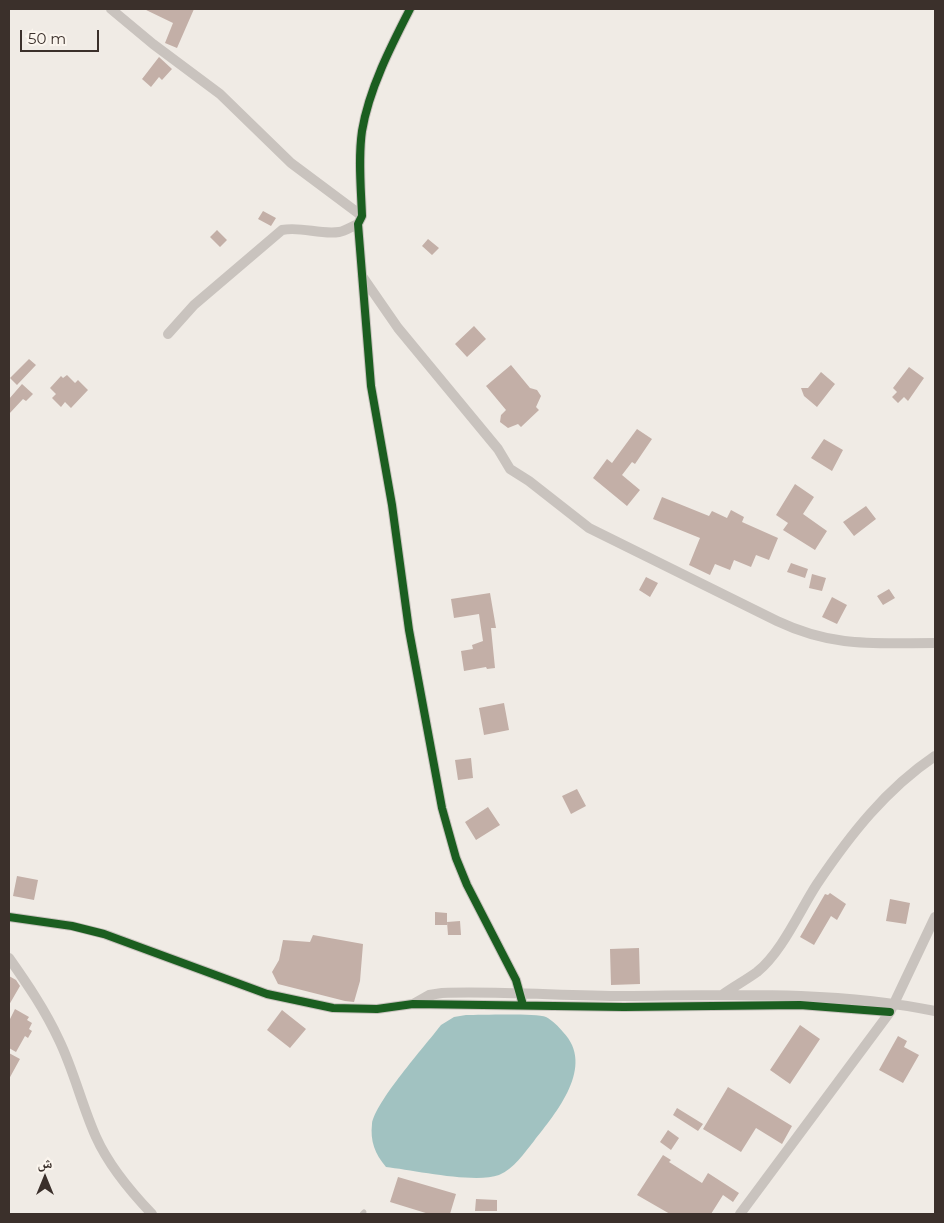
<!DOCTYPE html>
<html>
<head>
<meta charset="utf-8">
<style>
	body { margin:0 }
	#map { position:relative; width:944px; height:1223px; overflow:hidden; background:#f0ebe5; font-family:Montserrat,"Noto Naskh Arabic",sans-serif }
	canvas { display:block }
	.frame { position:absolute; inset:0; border:10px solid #3b302b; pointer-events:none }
	.north { position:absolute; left:20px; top:1153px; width:50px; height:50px; -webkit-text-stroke:4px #fbf5ee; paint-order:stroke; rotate:0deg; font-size:14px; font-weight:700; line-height:20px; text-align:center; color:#3b302b }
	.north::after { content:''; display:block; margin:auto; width:18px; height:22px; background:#3b302b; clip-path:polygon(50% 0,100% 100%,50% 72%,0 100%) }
	.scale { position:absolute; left:20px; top:30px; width:79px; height:22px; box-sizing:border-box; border:2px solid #3b302b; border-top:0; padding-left:6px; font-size:15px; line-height:18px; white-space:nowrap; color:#3b302b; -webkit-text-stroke:4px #fbf5ee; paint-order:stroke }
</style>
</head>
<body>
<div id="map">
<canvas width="944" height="1223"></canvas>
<div class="frame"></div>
<div class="north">ش</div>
<div class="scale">50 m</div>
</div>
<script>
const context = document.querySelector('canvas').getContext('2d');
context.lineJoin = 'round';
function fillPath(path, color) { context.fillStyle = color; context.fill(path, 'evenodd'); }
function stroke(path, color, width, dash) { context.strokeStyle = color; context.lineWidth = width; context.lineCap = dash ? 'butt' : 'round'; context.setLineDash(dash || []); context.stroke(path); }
const water = new Path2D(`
	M466,1015C481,1015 536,1013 546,1017C552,1020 559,1027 563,1032C596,1066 556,1113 534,1141C524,1153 514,1169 499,1175C475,1184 413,1170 386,1167C375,1154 370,1141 372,1124C375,1102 425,1046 441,1025L454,1017Z`);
const building = new Path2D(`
	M144,9H194L177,48L165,43L173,23Z
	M159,57L172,69L162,80L159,77L151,87L142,79Z
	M263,211L276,218L271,226L258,219Z
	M217,230L227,240L220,247L210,237Z
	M428,239L439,248L432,255L422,246Z
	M474,326L486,339L467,357L455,344Z
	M29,359L36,365L17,385L10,378Z
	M511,365L530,388L537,390L541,396L536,407L539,410L521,427L518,424L508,428L500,422L501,415L506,410L486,386Z
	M909,367L924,378L908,401L904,397L898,403L892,397L897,392L893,388Z
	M821,372L835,384L817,407L804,396L801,388H808Z
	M67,375L75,383L78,380L88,390L71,408L65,402L61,407L52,398L56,394L50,388L61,376L63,378Z
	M22,384L33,394L26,401L23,399L9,414V399Z
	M637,429L652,439L635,464L632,462L622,475L640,490L627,506L593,478L607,459L612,463Z
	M824,439L843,450L832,471L811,458Z
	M795,484L814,497L803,514L827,531L815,550L783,530L788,523L776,515Z
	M662,497L709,516L712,511L727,518L731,510L744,517L742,522L778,538L769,560L756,555L751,567L734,560L730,570L715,564L710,575L689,565L700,538L653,519Z
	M866,506L876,519L854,536L843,522Z
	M791,563L808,569L805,578L787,572Z
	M812,574L826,578L822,591L809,588Z
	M646,577L658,583L650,597L639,590Z
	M889,589L895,598L883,605L877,596Z
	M490,593L496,628H491L495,668L487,669L486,667L464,671L461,651L473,649L472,645L483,641L479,614L454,618L451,599Z
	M832,597L847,605L837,624L822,617Z
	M504,703L509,730L484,735L479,708Z
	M471,758L473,778L458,780L455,760Z
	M577,789L586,806L571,814L562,796Z
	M488,807L500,825L476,840L465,822Z
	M17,876L38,880L34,900L13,896Z
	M830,893L846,904L837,920L831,916L814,945L800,937L825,894L828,895Z
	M890,899L910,903L906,924L886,921Z
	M435,912L447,913V925H435Z
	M460,921L461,935H448L447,922Z
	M313,935L363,944L360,981L354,1002L345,1001L278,984L272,972L279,960L283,940L310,942Z
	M639,948L640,984L611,985L610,949Z
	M9,976L16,980L20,986L9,1005Z
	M15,1009L29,1017L27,1020L32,1023L29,1029L32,1031L28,1038L25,1036L16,1052L9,1048V1021Z
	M282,1010L306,1029L290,1048L267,1030Z
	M800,1025L820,1039L790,1084L770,1070Z
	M898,1036L907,1041L904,1047L919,1055L903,1083L879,1070Z
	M9,1053L20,1059L9,1079Z
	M728,1087L792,1126L782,1144L756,1128L741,1152L703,1129Z
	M677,1108L703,1124L698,1131L673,1115Z
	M668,1130L679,1138L671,1150L660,1142Z
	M663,1155L671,1160L669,1162L702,1183L708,1173L739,1193L733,1202L723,1195L711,1214H670L637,1195Z
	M398,1177L456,1194L450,1214H429L390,1202Z
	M476,1199L497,1200V1211H475Z`);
const service = new Path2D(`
	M362,1214L364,1212`);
const minor = new Path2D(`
	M111,9L153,44L220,94L291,163L362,216
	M410,9C391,46 369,89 362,131C358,159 361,188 362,216L358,224L371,386L392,505L409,630L442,808L456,858L467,885L516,980L523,1005
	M362,276L398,328L498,449L510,469L529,481L589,528L777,621C834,648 875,643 935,643
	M168,334L194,305L282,230C301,226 320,235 339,232C346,231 352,226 358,224
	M9,917L72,926L104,934L267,994L333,1008L377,1009L413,1004L624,1007L800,1005L890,1012
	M9,958C28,985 45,1010 59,1040C74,1071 82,1106 96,1137C109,1166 130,1191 152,1214
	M722,995C733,987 746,980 757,972C782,952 800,910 817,884C850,835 886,789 935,756
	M413,1004L429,995L442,993C503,991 564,996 625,996C728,995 833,990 935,1011
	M740,1214L890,1012L935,917`);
const cycleway = new Path2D(`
	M410,9C391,46 369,89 362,131C358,159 361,188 362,216L358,224L371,386L392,505L409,630L442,808L456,858L467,885L516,980L523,1005
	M9,917L72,926L104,934L267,994L333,1008L377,1009L413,1004L624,1007L800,1005L890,1012`);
fillPath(water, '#a1c2c1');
fillPath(building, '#c3afa7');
stroke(service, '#c9c3be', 5);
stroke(minor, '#c9c3be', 10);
stroke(cycleway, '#1b5e20', 8);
</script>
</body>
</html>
